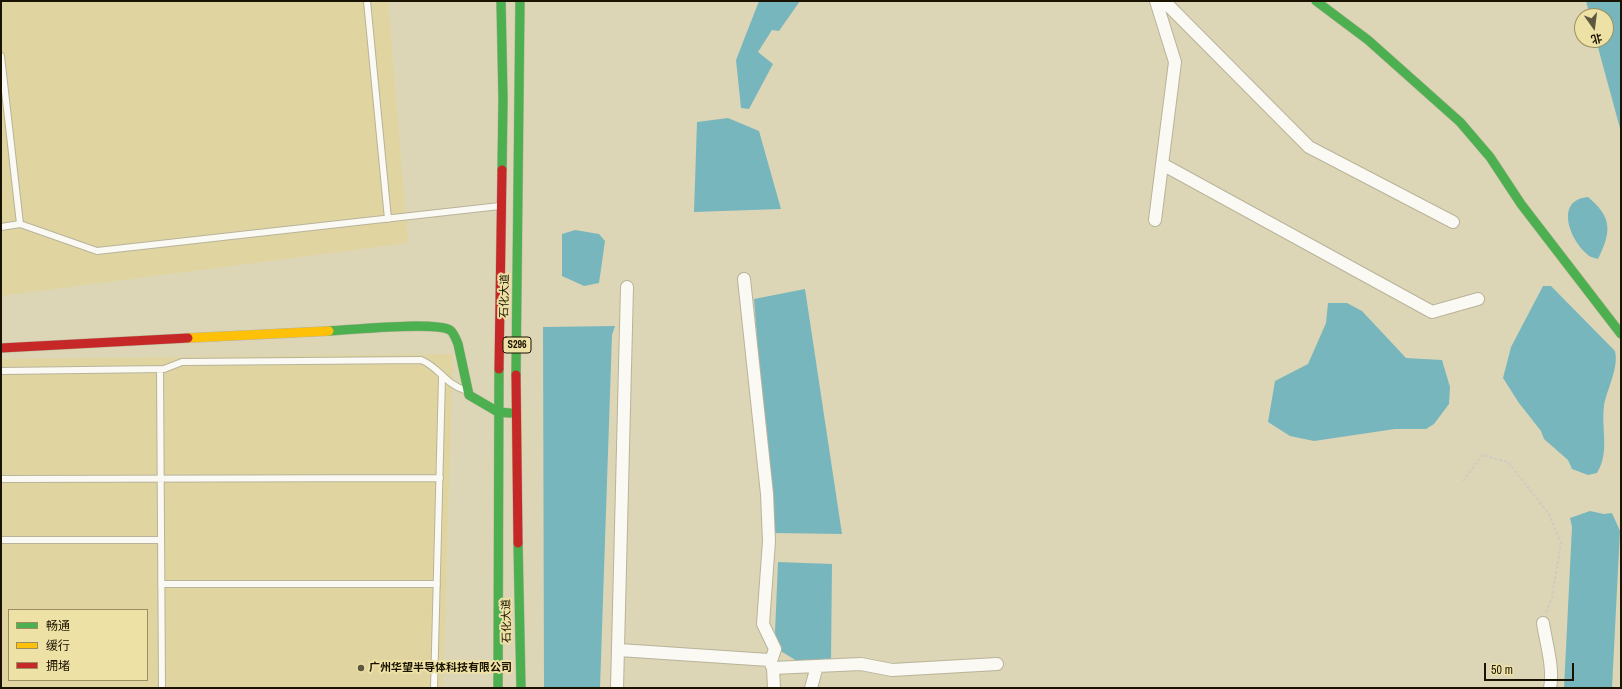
<!DOCTYPE html>
<html>
<head>
<meta charset="utf-8">
<style>
	body { margin:0 }
	#map { position:relative; width:1622px; height:689px; overflow:hidden; background:#ddd6b6; font-family:"Archivo Narrow","Noto Sans SC",sans-serif }
	canvas { display:block }
	.frame { position:absolute; inset:0; border:2px solid #191300; pointer-events:none }
	.legend { position:absolute; left:8px; top:609px; width:140px; height:72px; box-sizing:border-box; background:#eee1a5; border:1px solid #998f63; margin:0; padding:5px 7px; list-style:none; font-size:12px; color:#191300 }
	.legend li { display:flex; align-items:center; gap:8px; height:20px }
	.legend b { width:20px; border:1px solid #998f63 }
	.north { position:absolute; left:1574px; top:8px; width:40px; height:40px; box-sizing:border-box; background:#eee1a5; border:1px solid #998f63; border-radius:50%; rotate:166deg; font-size:11px; font-weight:700; line-height:16px; text-align:center; color:#191300 }
	.north::after { content:''; display:block; margin:auto; width:14px; height:18px; background:#5e5740; clip-path:polygon(50% 0,100% 100%,50% 72%,0 100%) }
	.scale { position:absolute; left:1484px; top:663px; width:90px; height:18px; box-sizing:border-box; border:2px solid #191300; border-top:0; padding-left:5px; font-size:12px; line-height:14px; white-space:nowrap; color:#191300; -webkit-text-stroke:3px #eee1a5; paint-order:stroke }
</style>
</head>
<body>
<div id="map">
<canvas width="1622" height="689"></canvas>
<div class="frame"></div>
<ul class="legend">
<li><b style="height:5px;background:#4caf50"></b>畅通</li>
<li><b style="height:5px;background:#ffc107"></b>缓行</li>
<li><b style="height:5px;background:#c62828"></b>拥堵</li>
</ul>
<div class="north">北</div>
<div class="scale">50 m</div>
</div>
<script>
const context = document.querySelector('canvas').getContext('2d');
context.lineJoin = 'round';
function fillPath(path, color) { context.fillStyle = color; context.fill(path, 'evenodd'); }
function stroke(path, color, width, dash) { context.strokeStyle = color; context.lineWidth = width; context.lineCap = dash ? 'butt' : 'round'; context.setLineDash(dash || []); context.stroke(path); }
function label(font, color, halo, rows, align = 'center') {
  context.font = font + ' "Archivo Narrow","Noto Sans SC",sans-serif'; context.lineWidth = 4; context.setLineDash([]); context.textBaseline = 'middle'; context.strokeStyle = halo; context.fillStyle = color; for (const [text, x, y, turn = 0] of rows) {
    context.save(); context.translate(x, y); context.rotate((+turn || 0) * Math.PI / 180); context.textAlign = isNaN(turn) ? turn : align; if (halo) context.strokeText(text, 0, 0); context.fillText(text, 0, 0); context.restore();
  }
}
const built = new Path2D(`
	M1,1H388L408,243L1,296Z
	M453,354L443,688H1V359ZM9,610H147V680H9Z`);
const water = new Path2D(`
	M759,1H800L779,31L772,30L758,52L773,64L749,109L741,108L736,60Z
	M1586,1H1621V132L1596,40H1606V16H1590Z
	M728,118L759,131L781,209L694,212L697,122Z
	M1588,197C1612,217 1612,231 1598,259C1595,258 1589,257 1587,254C1570,240 1554,200 1588,197Z
	M575,230L599,234L605,241L599,283L584,286L562,276V234Z
	M1543,286H1551L1615,351C1619,369 1607,388 1604,406C1601,429 1610,452 1597,473L1588,475L1572,469L1568,460L1544,439L1541,431L1519,403L1503,378L1511,347Z
	M805,289L842,534L773,533L754,299Z
	M1328,303H1347L1362,311L1406,358L1442,360L1450,387L1449,404L1434,424L1426,429H1395L1314,441L1290,436L1268,422L1275,381L1308,364L1326,323Z
	M615,326L612,335L600,688H544L543,327Z
	M1590,511L1604,514L1612,513L1620,531L1612,688H1564L1572,527L1570,518Z
	M778,562L832,564L831,660L797,661L779,650L775,632Z`);
const path = new Path2D(`
	M1463,481L1482,455L1508,462L1549,514L1561,543L1552,597L1546,613`);
const lane = new Path2D(`
	M367,1L388,219
	M1,56L20,224
	M1,227L20,224L97,251L500,206
	M160,369L162,688
	M1,371L164,369L182,362L421,360C438,366 446,385 465,390
	M1,479L440,478
	M1,540H161
	M161,584H437
	M434,688L442,377`);
const street = new Path2D(`
	M1164,1L1309,147L1453,222
	M1162,164L1432,312L1478,299
	M1155,220L1175,62L1156,1
	M744,279L767,494L769,541L763,624L775,649L772,658L769,660
	M1543,623C1546,643 1554,668 1550,688
	M619,650L769,660L773,668L774,688
	M773,668L861,664L892,670L997,664
	M617,688L627,287
	M811,688L817,666`);
const fast = new Path2D(`
	M501,1L503,99L502,170
	M1316,1L1368,40L1460,122L1490,157L1521,204L1621,334
	M329,331C351,330 434,321 450,330C454,333 456,339 458,344L469,395L498,412L510,413
	M516,375L520,1
	M518,543L521,688
	M498,688L499,369`);
const slow = new Path2D(`
	M188,338L329,331`);
const jam = new Path2D(`
	M1,348L188,338
	M499,369L502,170
	M516,375L518,543`);
const markers = [
	[361,668,4,"#5e5740"]
];
const shields = [
	[517,345,28]
];
const shieldNames = [
	["S296",517,345]
];
const streetNames = [
	["石化大道",505,296,-89],
	["石化大道",507,621,-91]
];
const poiNames = [
	["广州华望半导体科技有限公司",369,668]
];
fillPath(built, '#e0d5a1');
fillPath(water, '#78b6bd');
stroke(lane, '#b8b399', 8);
stroke(street, '#b8b399', 14);
stroke(fast, '#b8b399', 10);
stroke(slow, '#b8b399', 10);
stroke(jam, '#b8b399', 10);
stroke(path, '#ceccc2', 2, [3, 2]);
stroke(lane, '#faf9f4', 6);
stroke(street, '#faf9f4', 12);
stroke(fast, '#4caf50', 9);
stroke(slow, '#ffc107', 9);
stroke(jam, '#c62828', 9);
for (const [x, y, r, color] of markers) { const dot = new Path2D(); dot.arc(x, y, r, 0, 2 * Math.PI); context.fillStyle = color; context.fill(dot); stroke(dot, '#eee1a5', 1.5); }
for (const [x, y, w] of shields) { const box = new Path2D(); box.roundRect(x - w / 2, y - 8, w, 16, 3); context.fillStyle = '#eee1a5'; context.fill(box); stroke(box, '#191300', 1); }
label('bold 10px', '#191300', null, shieldNames);
label('11px', '#191300', '#eee1a5', streetNames);
label('bold 11px', '#191300', '#eee1a5', poiNames, 'left');
</script>
</body>
</html>
